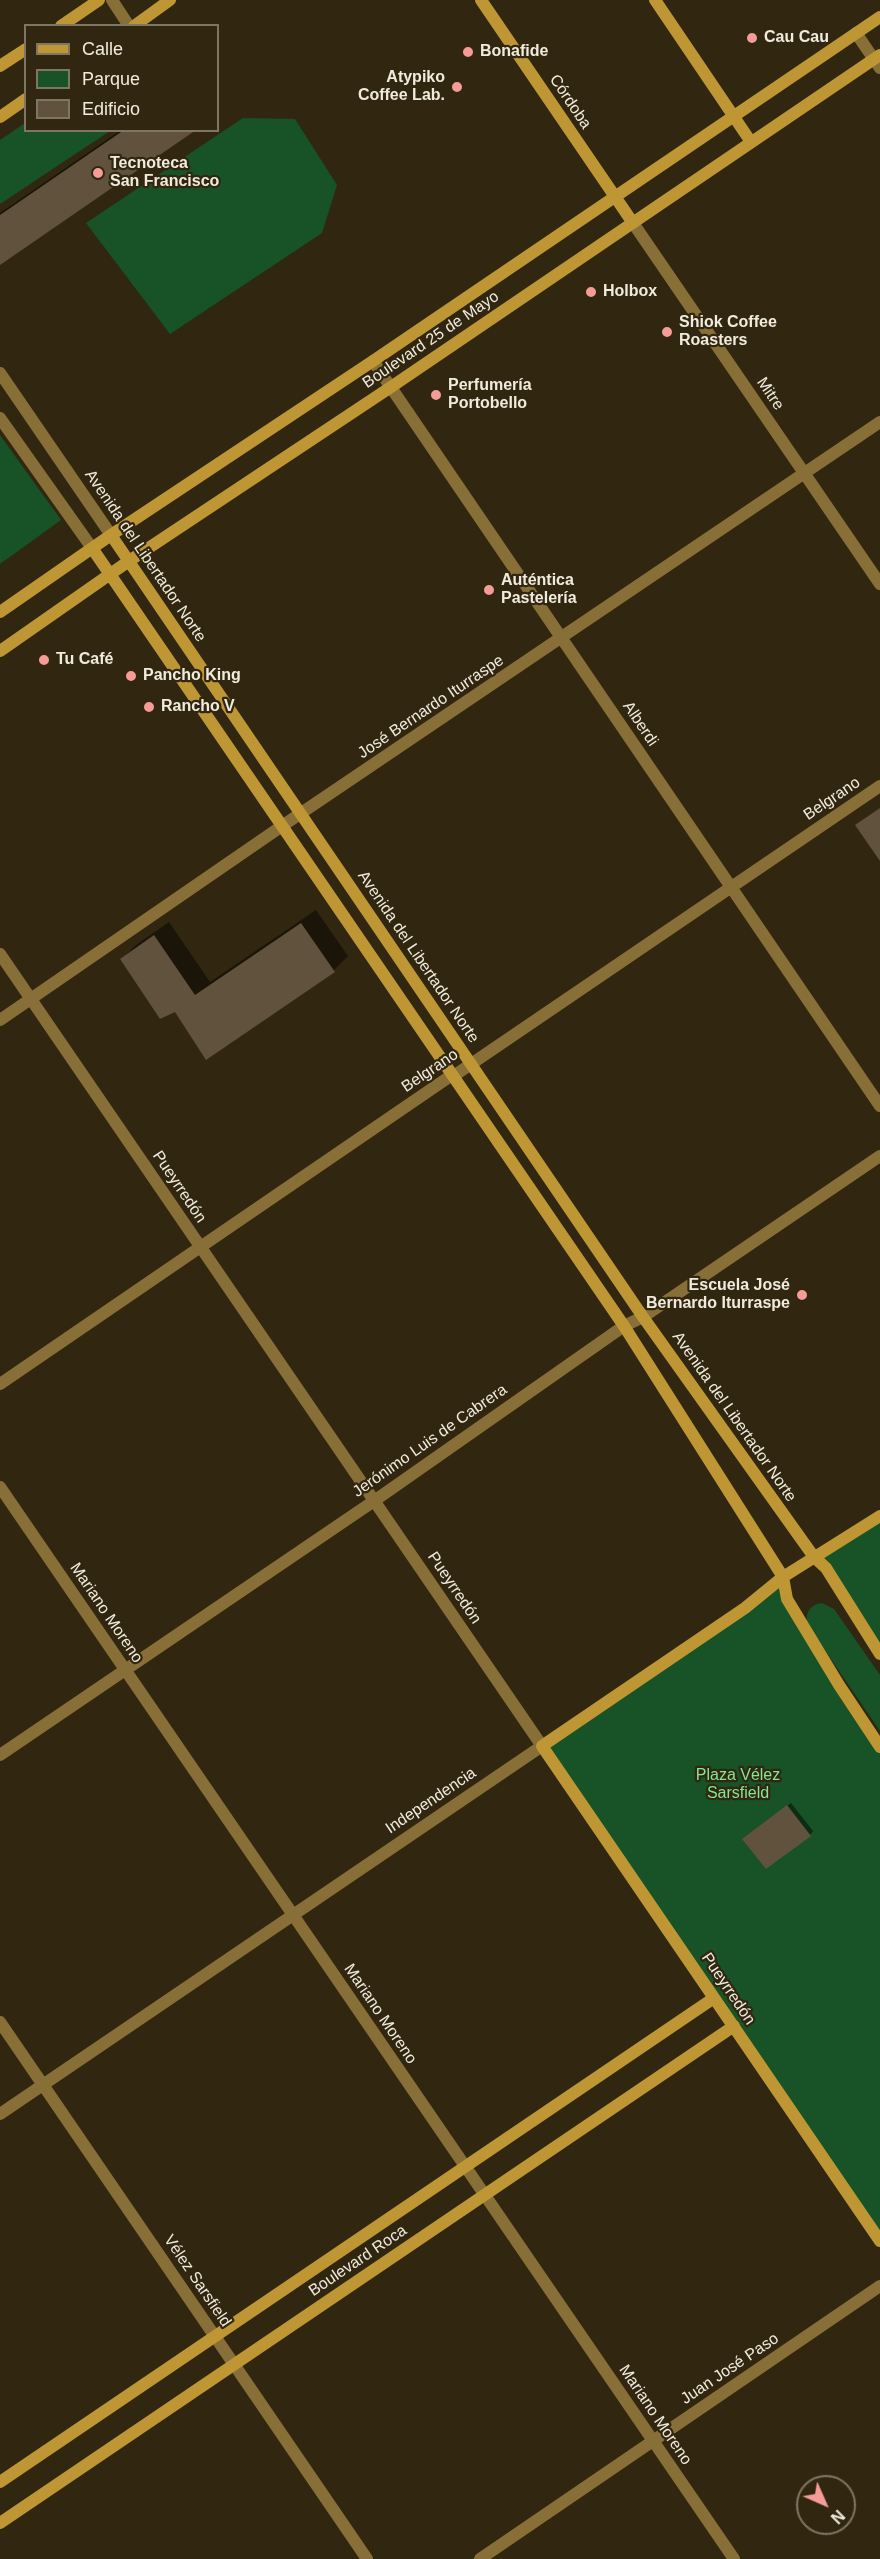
<!DOCTYPE html>
<html>
<head>
<meta charset="utf-8">
<style>
	body { margin:0 }
	#map { position:relative; width:880px; height:2559px; overflow:hidden; background:#312711; font-family:Arial,sans-serif }
	canvas { display:block }
	.legend { position:absolute; left:24px; top:24px; width:195px; height:108px; box-sizing:border-box; background:#312711; border:2px solid #7e7563; margin:0; padding:8px 10px; list-style:none; font-size:18px; color:#f1ebdd }
	.legend li { display:flex; align-items:center; gap:12px; height:30px }
	.legend b { width:30px; border:2px solid #7e7563 }
	.north { position:absolute; left:796px; top:2475px; width:60px; height:60px; box-sizing:border-box; background:#312711; border:2px solid #7e7563; border-radius:50%; rotate:135deg; font-size:16px; font-weight:700; line-height:24px; text-align:center; color:#f1ebdd }
	.north::after { content:''; display:block; margin:auto; width:21px; height:27px; background:#f59b98; clip-path:polygon(50% 0,100% 100%,50% 72%,0 100%) }
</style>
</head>
<body>
<div id="map">
<canvas width="880" height="2559"></canvas>
<ul class="legend">
<li><b style="height:8px;background:#be9634"></b>Calle</li>
<li><b style="height:16px;background:#175326"></b>Parque</li>
<li><b style="height:16px;background:#60523c"></b>Edificio</li>
</ul>
<div class="north">N</div>
</div>
<script>
const context = document.querySelector('canvas').getContext('2d');
context.lineJoin = 'round';
function fillPath(path, color) { context.fillStyle = color; context.fill(path, 'evenodd'); }
function stroke(path, color, width, dash) { context.strokeStyle = color; context.lineWidth = width; context.lineCap = dash ? 'butt' : 'round'; context.setLineDash(dash || []); context.stroke(path); }
function label(font, color, halo, rows, align = 'center') {
  context.font = font + ' Arial,sans-serif'; context.lineWidth = 4.5; context.setLineDash([]); context.textBaseline = 'middle'; context.strokeStyle = halo; context.fillStyle = color; for (const [text, x, y, turn = 0] of rows) {
    context.save(); context.translate(x, y); context.rotate((+turn || 0) * Math.PI / 180); context.textAlign = isNaN(turn) ? turn : align; if (halo) context.strokeText(text, 0, 0); context.fillText(text, 0, 0); context.restore();
  }
}
const green = new Path2D(`
	M243,118L295,119L337,185L322,233L170,334L86,223Z
	M25,123L26,130L110,131L0,204V140Z
	M0,435L61,520L0,564Z
	M880,1516V1654L814,1557Z
	M783,1577L787,1599L880,1747V2241L542,1746Z
	M822,1603L834,1609L880,1675V1731L807,1624C805,1612 811,1604 822,1603Z`);
const shadow = new Path2D(`
	M121,130H194L0,263V213Z
	M316,910L348,956L334,970L176,1010L122,959L136,945L169,922L210,982Z
	M791,1803L813,1831L810,1835L748,1836Z`);
const building = new Path2D(`
	M124,130H196L0,265V215Z
	M880,808V861L855,825Z
	M301,923L335,972L206,1060L175,1012L160,1019L120,959L154,935L195,995Z
	M787,1805L811,1836L766,1869L742,1839Z`);
const street = new Path2D(`
	M112,0L129,26
	M856,33L880,68
	M633,223L880,584
	M373,361L880,1106
	M0,373L111,535
	M0,418L92,548
	M0,954L542,1746L0,2114
	M0,1020L282,826L880,422
	M0,1384L452,1075H455L880,786
	M0,1487L734,2559
	M0,1755L374,1501L624,1326L643,1317L880,1156
	M0,2022L367,2559
	M480,2559L880,2286`);
const secondary = new Path2D(`
	M481,0L633,223
	M655,0L751,142
	M61,26L99,0
	M134,26L170,0
	M0,66L26,49
	M0,117L26,99
	M111,535L643,1317L814,1557L826,1568L880,1654
	M92,548L624,1326L783,1577L787,1599L839,1685L880,1747
	M0,612L111,535L373,361L880,17
	M0,651L129,561L391,387L880,55
	M880,1516L783,1577L745,1608L542,1746L880,2241
	M0,2482L714,1998
	M0,2523L734,2026`);
const markers = [
	[752,38,6,"#f59b98"],
	[468,52,6,"#f59b98"],
	[457,87,6,"#f59b98"],
	[98,173,6,"#f59b98"],
	[591,292,6,"#f59b98"],
	[667,332,6,"#f59b98"],
	[436,395,6,"#f59b98"],
	[489,590,6,"#f59b98"],
	[44,660,6,"#f59b98"],
	[131,676,6,"#f59b98"],
	[149,707,6,"#f59b98"],
	[802,1295,6,"#f59b98"]
];
const poiNames = [
	["Cau Cau",764,38],
	["Bonafide",480,52],
	["Atypiko",445,78,"right"],
	["Coffee Lab.",445,96,"right"],
	["Tecnoteca",110,164],
	["San Francisco",110,182],
	["Holbox",603,292],
	["Shiok Coffee",679,323],
	["Roasters",679,341],
	["Perfumería",448,386],
	["Portobello",448,404],
	["Auténtica",501,581],
	["Pastelería",501,599],
	["Tu Café",56,660],
	["Pancho King",143,676],
	["Rancho V",161,707],
	["Escuela José",790,1286,"right"],
	["Bernardo Iturraspe",790,1304,"right"]
];
const streetNames = [
	["Córdoba",570,102,56],
	["Boulevard 25 de Mayo",431,340,-34],
	["Mitre",770,394,56],
	["Avenida del Libertador Norte",145,556,56],
	["José Bernardo Iturraspe",431,707,-34],
	["Alberdi",640,724,56],
	["Belgrano",832,799,-34],
	["Avenida del Libertador Norte",418,957,56],
	["Belgrano",430,1071,-34],
	["Pueyrredón",179,1187,56],
	["Avenida del Libertador Norte",734,1417,55],
	["Jerónimo Luis de Cabrera",430,1441,-35],
	["Pueyrredón",454,1588,56],
	["Mariano Moreno",106,1613,56],
	["Independencia",431,1801,-34],
	["Pueyrredón",728,1989,56],
	["Mariano Moreno",380,2014,56],
	["Boulevard Roca",358,2261,-34],
	["Vélez Sarsfield",197,2281,56],
	["Juan José Paso",730,2369,-34],
	["Mariano Moreno",655,2415,56]
];
const parkNames = [
	["Plaza Vélez",738,1776],
	["Sarsfield",738,1794]
];
fillPath(green, '#175326');
fillPath(shadow, '#0007');
fillPath(building, '#60523c');
stroke(street, '#886f37', 12);
stroke(secondary, '#be9634', 12);
for (const [x, y, r, color] of markers) { const dot = new Path2D(); dot.arc(x, y, r, 0, 2 * Math.PI); context.fillStyle = color; context.fill(dot); stroke(dot, '#312711', 2); }
label('bold 16px', '#f1ebdd', '#312711', poiNames, 'left');
label('16px', '#f1ebdd', '#312711', streetNames);
label('16px', '#82e694', '#312711', parkNames);
</script>
</body>
</html>
